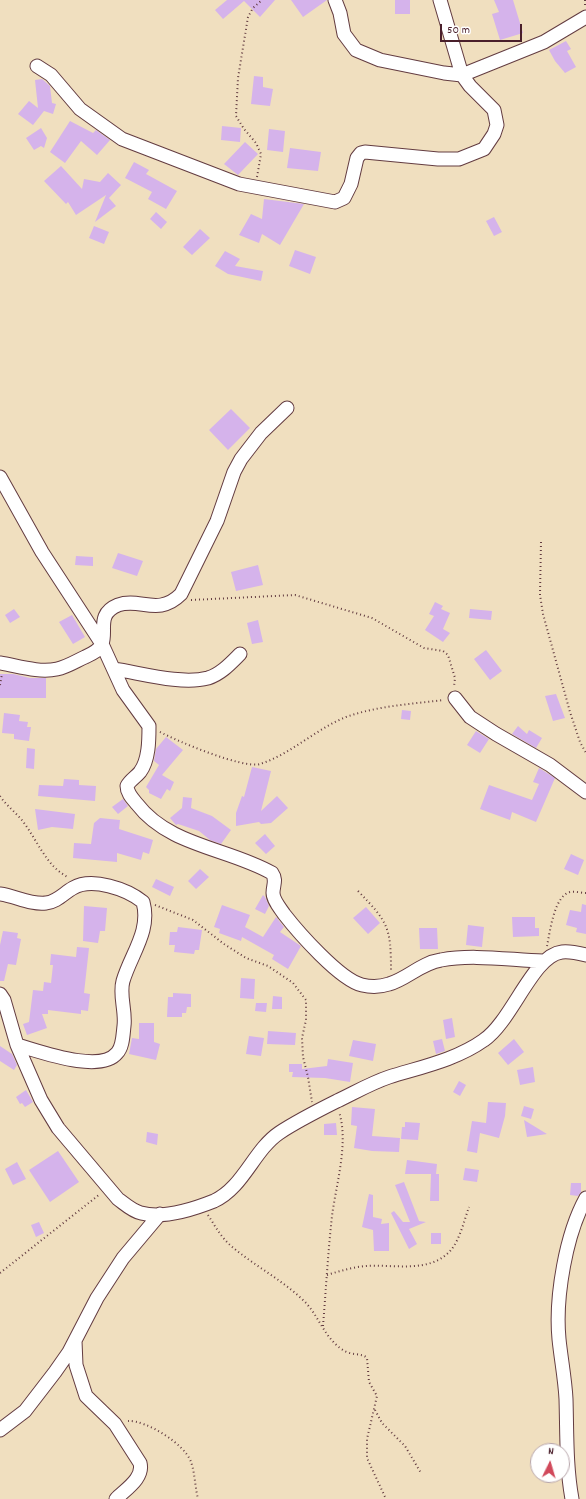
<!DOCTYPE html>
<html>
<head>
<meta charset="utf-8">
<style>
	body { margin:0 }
	#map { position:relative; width:586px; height:1499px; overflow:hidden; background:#f0dfbf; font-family:Dekko,sans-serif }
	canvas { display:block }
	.north { position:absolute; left:530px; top:1443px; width:40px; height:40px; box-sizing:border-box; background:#fff; border:1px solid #b7a5aa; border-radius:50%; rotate:5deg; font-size:11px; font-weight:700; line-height:16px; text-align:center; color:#4a1f2b }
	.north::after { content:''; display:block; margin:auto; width:14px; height:18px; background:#d1495b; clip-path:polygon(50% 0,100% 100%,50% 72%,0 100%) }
	.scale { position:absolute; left:440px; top:24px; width:82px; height:18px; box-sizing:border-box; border:2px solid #4a1f2b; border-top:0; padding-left:5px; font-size:12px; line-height:14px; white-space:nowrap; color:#4a1f2b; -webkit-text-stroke:3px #fff; paint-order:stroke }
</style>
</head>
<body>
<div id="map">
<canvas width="586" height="1499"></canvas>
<div class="north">N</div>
<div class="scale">50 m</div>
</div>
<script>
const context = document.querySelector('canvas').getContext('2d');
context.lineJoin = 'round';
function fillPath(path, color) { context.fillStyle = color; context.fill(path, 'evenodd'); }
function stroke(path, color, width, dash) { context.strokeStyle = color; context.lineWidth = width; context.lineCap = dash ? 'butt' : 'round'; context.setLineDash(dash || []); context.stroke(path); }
const building = new Path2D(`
	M227,0H275L260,17L244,1L223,19L215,10Z
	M291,0H327L303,17Z
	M395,0H410V14H395Z
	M494,0H513L523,33L500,40L492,14L499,12Z
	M566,41L571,49L567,51L576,67L565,73L555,61L549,50Z
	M254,76L263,77V87L273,89L270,106L251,104Z
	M42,79L50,86L52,103L56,104L53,114L44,111L33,125L18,114L29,101L38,108L35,80Z
	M70,121L93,133L96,130L110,140L97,155L81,141L65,163L50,152Z
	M222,126L241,128L240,142L221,140Z
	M41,128L47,138L44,148L41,146L34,150L26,138Z
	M269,129L285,131L283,152L267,150Z
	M245,142L258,154L238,175L224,164Z
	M290,148L321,152L318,171L287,168Z
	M134,162L149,170L146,174L177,191L166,209L148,199L152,192L125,178Z
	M61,166L82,189L84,179L100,182L108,173L121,185L109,198L116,206L95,222L106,195L76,215L68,202L66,204L44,181Z
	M264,199L304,204L280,245L262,234L259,243L239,235L251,214L262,219Z
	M156,212L167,222L161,229L150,219Z
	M494,217L502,232L494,236L486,221Z
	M94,226L109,232L104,244L89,238Z
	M200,229L210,238L192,255L183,247Z
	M295,250L316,257L310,274L289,266Z
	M225,251L240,259L235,266L263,271L261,281L228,274L215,266Z
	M231,409L250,428L228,450L209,430Z
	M118,553L143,561L137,576L112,568Z
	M76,556L93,557V566L75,565Z
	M258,565L263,585L236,591L231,572Z
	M435,602L443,606L441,609L450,613L443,629L450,633L443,642L425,630L434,616L429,614Z
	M14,609L20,617L10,623L5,615Z
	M470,609L492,611L491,620L469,618Z
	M72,615L85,637L73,644L59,622Z
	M258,620L263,642L252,644L247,623Z
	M486,650L502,671L490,680L474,659Z
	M0,674H13L30,678H46V698H0Z
	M556,694L565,718L553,721L545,696Z
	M402,710L411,711L410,720L401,719Z
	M4,713L20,715L19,721L28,722L27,727H31L29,741L14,739V734L2,733Z
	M518,726L527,734L529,730L542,738L536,748L512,734Z
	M476,731L489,739L480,753L467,745Z
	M166,737L183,750L162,775L174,782L170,791L167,789L161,799L149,793V790L146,787L159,765L154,761L156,749Z
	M27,748L35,749L34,769L26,768Z
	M252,767L271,771L261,811L277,796L288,808L271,823L261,824L259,822L236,826V813L242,796L244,797Z
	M539,768L555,778L536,822L512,812L510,820L480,809L489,785L532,800L539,784L533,782Z
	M64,779L79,780V785L96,786L95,801L38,796L39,785L63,786Z
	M183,797L192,798L191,808L212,816L231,830L221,844L210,840L199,831L178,824L176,825L170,818L182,808Z
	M123,799L128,806L118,814L112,807Z
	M35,809L75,814L73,829L52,827L38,830Z
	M100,818L120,820L119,829L153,840L149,854L143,852L141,860L117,853V862L73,858L74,843L91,844L94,823Z
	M265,834L275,846L266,854L255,843Z
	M571,854L584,860L578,875L564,869Z
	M200,869L209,877L196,889L188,881Z
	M156,879L174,887L170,896L152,887Z
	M263,895L265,897L269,906L265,914L255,909Z
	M582,904L586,905V934L576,932L577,928L566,925L570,910L581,912Z
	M222,905L250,915L245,927L263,937L276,917L284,927L280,932L301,946L288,969L272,959L274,955L242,937L241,941L219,933L220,929L214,927Z
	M84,906L107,908L105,931H100L98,943L83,941Z
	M366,907L380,923L368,934L353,918Z
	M512,917H535V928H539V936L513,937Z
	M468,925L484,927L482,947L466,945Z
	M178,927L202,930L199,950H195L194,954L174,952L175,945H169L170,932H177Z
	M419,928H437L438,949H420Z
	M3,931L18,933L17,938L21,939L16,965L8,964L4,981H0V945Z
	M77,947L89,948L84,993L90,994L88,1011L81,1010V1014L48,1010V1014H42L47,1028L27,1035L23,1024L29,1022L33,990L43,991L44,982L51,983L53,965H50L51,954L76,957Z
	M241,978L255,979L254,999L240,998Z
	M173,993L191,994V1007H187L186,1013H182V1017H167L168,997H173Z
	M273,996L282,997V1009H272Z
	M256,1003H267L266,1012L255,1011Z
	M452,1018L455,1037L446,1039L443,1020Z
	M139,1023H154V1042L160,1044L156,1060L129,1054L132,1038L139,1039Z
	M268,1031L296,1033L295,1045L267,1044Z
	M249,1036L264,1038L261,1056L246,1054Z
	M442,1039L445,1051L436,1054L433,1041Z
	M514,1039L524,1052L508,1065L498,1053Z
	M353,1040L376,1044L373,1061L349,1056Z
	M0,1046L12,1054L17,1065L14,1070L0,1061Z
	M328,1059L353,1063L350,1082L325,1078L292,1077L293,1072H289V1064H302V1069L327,1066Z
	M533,1067L535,1082L520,1085L517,1070Z
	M459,1081L466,1085L460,1096L453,1092Z
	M26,1090L33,1102L25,1107L22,1103L20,1104L16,1097Z
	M488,1102L506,1103L505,1116L499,1138L480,1133L477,1153L467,1151L472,1121L486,1123Z
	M524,1106L534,1109L531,1119L521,1116Z
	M352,1107L375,1109L372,1136L400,1138L399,1152L372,1151L354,1148L357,1126L351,1125Z
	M524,1120L547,1134L527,1137Z
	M405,1122L420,1123L418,1140L401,1139L402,1127H405Z
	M336,1123L337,1135H324V1124Z
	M147,1132L158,1134L157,1145L146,1142Z
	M58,1151L79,1182L50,1202L29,1170Z
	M407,1160L437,1164L436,1174H434H439V1201H430L431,1174H405Z
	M17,1162L26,1179L13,1185L5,1169Z
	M465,1168L479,1170L477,1182L463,1180Z
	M404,1182L419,1221L426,1222L409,1229L417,1244L409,1249L391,1213L394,1211L403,1222H410L395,1185Z
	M571,1183H581V1192L578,1196L570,1195Z
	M369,1194L373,1195V1217L382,1219L381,1224L389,1223V1251H374L373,1230L362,1227Z
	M39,1222L44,1233L36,1237L31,1225Z
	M431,1233H441V1244H431Z`);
const path = new Path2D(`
	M585,0V7
	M257,177L261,154L256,143L244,129L236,116L238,78L248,17L253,8L262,0
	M541,542L540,595L543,614L570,712L580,742L586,753
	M191,600L295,595L372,618L424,648L443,651L448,655L455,678L454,687
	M0,685L2,674
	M160,732C177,741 243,769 260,764C291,754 316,729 346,717C377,706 411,704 444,700
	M0,796C6,805 14,811 21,819C36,837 46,867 68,877
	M358,891C388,922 391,927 391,971
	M155,905L193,920L224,944L246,958L268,966L293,983L306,1000V1020L302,1038L303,1057L308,1077L312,1102
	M547,946C550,932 554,896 570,892C575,891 581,893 586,893
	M208,1215C215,1226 221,1237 230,1245C253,1265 281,1279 303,1300C318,1314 323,1335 340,1348C351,1357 361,1352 367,1358L369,1382L377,1396L367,1439V1458L386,1499
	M0,1273L100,1194
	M327,1275C340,1271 353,1267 366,1266C394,1264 430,1274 451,1250C460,1239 464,1221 469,1207
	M323,1326C326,1289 328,1252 332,1216C336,1185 349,1142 339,1112
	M375,1410L382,1423L405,1446L421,1473
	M128,1421C146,1420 185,1444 191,1462C195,1473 195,1487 198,1499`);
const minor = new Path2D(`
	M335,0L340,13L344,34L356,50L380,60L444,73L462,75L544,42L586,17
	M37,66L51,75L80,109L122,139L239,184L335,202L344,198L351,184L357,158L361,153L365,152L438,159H459L484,149L494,134L497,125L494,110L470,86L462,75L440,0
	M0,477L42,552L102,644L123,690L149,726C149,740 149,760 140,772C136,777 130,780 127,786C127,793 132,798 137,804C169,846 228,848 272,873C277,880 273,885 273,893C273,900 280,908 284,914C298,932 340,980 362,985C371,987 380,987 389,984C407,979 421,963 441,960C473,954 510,960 543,961
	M0,663C18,666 39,673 57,669C67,667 76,661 85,657C91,654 99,651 102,644C107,631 96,614 118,605C140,597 158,617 181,594L217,521L234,472L241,459L261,433L287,408
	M114,669C141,673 181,685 208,678C221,674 231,663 240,654
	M455,698L470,717L496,734L550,765L586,792
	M0,894C15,896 31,905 46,903C57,902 64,893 73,888C92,877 127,889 143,902C151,931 131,954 123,981C119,995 126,1011 124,1026C123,1034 123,1047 117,1053C100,1074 39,1051 17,1045
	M0,994L4,1000L17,1045L41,1100L58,1128L118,1199C125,1204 132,1211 141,1213C163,1219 194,1209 214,1201C243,1188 254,1150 279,1133C297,1121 317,1111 337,1101C354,1093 371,1083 389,1077C421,1067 456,1060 484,1040C512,1021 533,955 562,952C570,951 578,953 586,955
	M75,1341L76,1365L86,1396L115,1424L140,1463C144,1478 126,1489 116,1499
	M0,1430L25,1411L55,1372L69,1352L97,1298L123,1258L160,1214
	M572,1499C566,1466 567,1433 566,1399C565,1379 561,1359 559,1339C555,1297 566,1234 586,1198`);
fillPath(building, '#d5b3eb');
stroke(minor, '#633c41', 15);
stroke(path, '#633c41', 2, [1, 3]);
stroke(minor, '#fff', 13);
</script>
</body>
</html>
